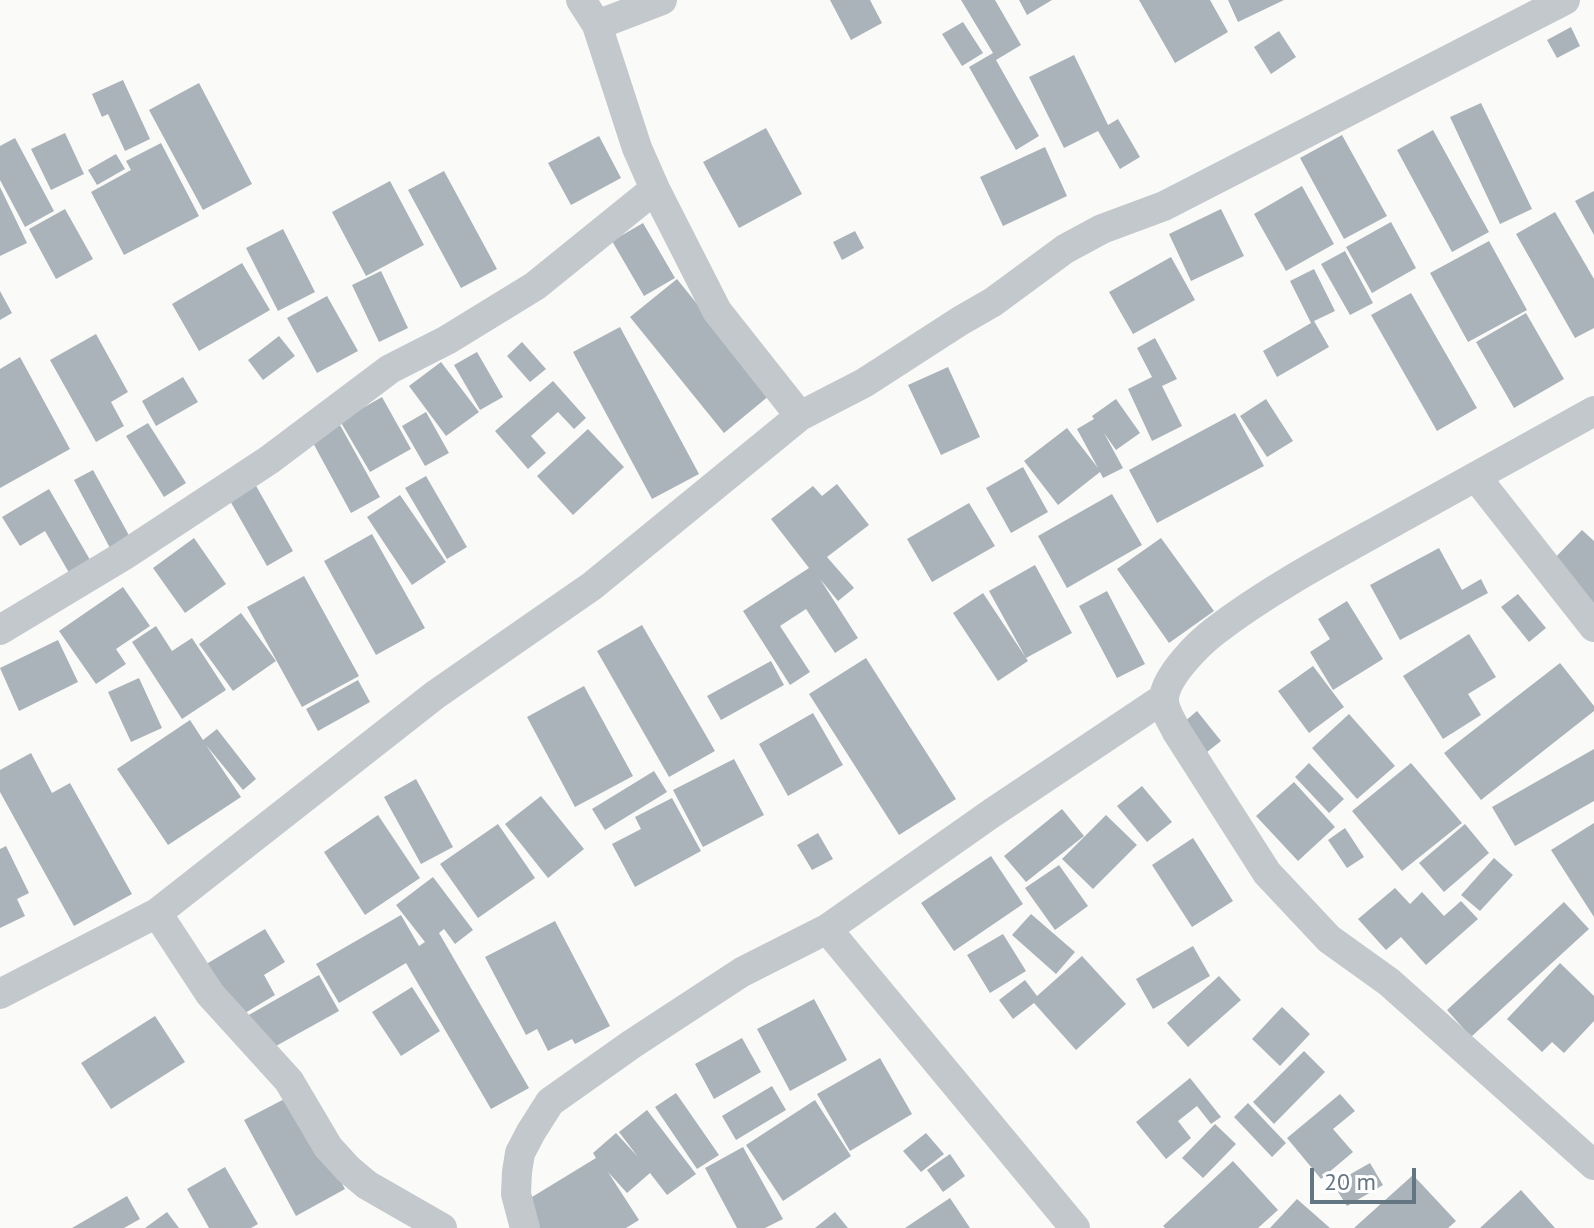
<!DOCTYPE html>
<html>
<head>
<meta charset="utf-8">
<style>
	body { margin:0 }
	#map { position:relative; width:1594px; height:1228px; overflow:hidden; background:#fafaf8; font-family:"PT Sans",sans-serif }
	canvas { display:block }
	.scale { position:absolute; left:1310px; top:1168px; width:106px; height:36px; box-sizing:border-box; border:4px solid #657683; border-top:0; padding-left:10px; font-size:24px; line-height:28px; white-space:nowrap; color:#657683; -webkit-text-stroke:6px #fff; paint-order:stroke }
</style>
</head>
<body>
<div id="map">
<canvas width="1594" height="1228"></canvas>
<div class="scale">20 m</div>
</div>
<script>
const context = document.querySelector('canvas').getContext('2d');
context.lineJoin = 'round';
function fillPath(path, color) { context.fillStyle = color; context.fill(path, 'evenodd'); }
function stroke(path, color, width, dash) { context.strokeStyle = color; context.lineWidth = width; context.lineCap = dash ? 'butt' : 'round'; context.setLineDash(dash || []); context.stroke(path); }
const building = new Path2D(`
	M830,0H870L882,23L851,40Z
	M961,0H995L1021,45L996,60L1039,136L1016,150L969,67L993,53Z
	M1019,0H1052L1027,15Z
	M1139,0H1210L1228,32L1175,63Z
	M1228,0H1284L1238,22Z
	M963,22L983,53L962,66L942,34Z
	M1571,27L1580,46L1557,58L1547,40Z
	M1279,31L1296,57L1271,74L1254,47Z
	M1074,55L1108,125L1118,119L1140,157L1120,169L1098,131L1064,148L1029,77Z
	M123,80L150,139L125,151L108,114L102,117L92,94Z
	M199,83L252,184L203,210L149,110Z
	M1481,103L1532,209L1500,224L1450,117Z
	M766,128L802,194L739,228L703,162Z
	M1433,130L1489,232L1452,252L1397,150Z
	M65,133L84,174L51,190L31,149Z
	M1342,135L1387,216L1344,239L1300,158Z
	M599,136L621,178L571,205L548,163Z
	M15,138L54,211L25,227L0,180V146Z
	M161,143L199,216L124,255L91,192L131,170L126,161Z
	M1045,147L1067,196L1003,226L980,177Z
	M116,154L125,169L97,185L88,170Z
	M444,171L497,269L461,288L408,190Z
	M390,181L424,245L366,276L332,212Z
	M1302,186L1334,244L1286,271L1254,214Z
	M0,187L27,243L0,256Z
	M1594,191V235L1575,201Z
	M65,209L93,259L56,279L29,229Z
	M1221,209L1244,256L1191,281L1169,234Z
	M1555,212L1594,279V328L1575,338L1516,234Z
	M1391,222L1416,268L1372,293L1346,247Z
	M643,223L675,278L644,296L612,241Z
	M283,229L315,292L278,311L246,248Z
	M855,231L864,248L842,260L833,242Z
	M1489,241L1527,310L1468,342L1430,273Z
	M1345,251L1373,303L1350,315L1321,264Z
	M1171,257L1195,300L1133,334L1109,292Z
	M242,263L270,310L199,351L172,304Z
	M1314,269L1335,311L1314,321L1329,347L1277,377L1263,351L1311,323L1290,281Z
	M381,271L408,328L379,342L352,285Z
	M677,279L770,395L724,433L630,317Z
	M0,291L12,313L0,320Z
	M1411,293L1477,408L1437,431L1371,315Z
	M327,296L358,351L317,373L287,318Z
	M1526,313L1564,379L1514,408L1476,342Z
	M620,327L699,474L652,499L573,352Z
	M96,334L128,392L111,402L124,426L96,442L50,360Z
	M279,336L295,356L263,380L248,360Z
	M1155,338L1177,379L1162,386L1182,426L1152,441L1128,389L1152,377L1137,348Z
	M522,342L546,369L530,382L507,356Z
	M477,352L503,397L480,410L454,365Z
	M20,357L70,449L0,488V369Z
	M441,362L479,412L446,436L409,386Z
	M948,367L980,437L941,455L908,385Z
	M183,377L198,402L156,426L142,401Z
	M553,381L586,418L574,429L558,412L531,436L546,453L528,469L495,431Z
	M382,397L411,449L370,472L340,421Z
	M1116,399L1140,433L1116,450L1104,433L1123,468L1103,478L1100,472L1058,505L1024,461L1067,428L1098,468L1077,429L1094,419L1092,416Z
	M1266,399L1293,441L1267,457L1240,416Z
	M426,412L449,453L425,466L402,426Z
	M1235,413L1264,466L1157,523L1129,470Z
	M148,423L186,483L164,497L126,436Z
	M340,425L380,497L351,513L312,441Z
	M588,429L624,467L573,515L537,476Z
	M1023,467L1048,512L1011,533L986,488Z
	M93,470L131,539L111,550L74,480Z
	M426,476L467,547L447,559L405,488Z
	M255,484L293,551L267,566L229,499Z
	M837,484L869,525L827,557L854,588L838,601L820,579L858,638L835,653L806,609L780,626L810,672L790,685L743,611L809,568L771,519L813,486L822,496Z
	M49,489L93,565L72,578L45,531L20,546L2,517Z
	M1112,494L1142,545L1067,588L1038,536Z
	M400,495L446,562L412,585L367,517Z
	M969,503L995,546L932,582L907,539Z
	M1582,530L1594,541V605L1549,564Z
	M372,534L425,628L376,655L324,561Z
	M194,538L226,584L185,613L153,568Z
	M1161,538L1214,611L1169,643L1117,569Z
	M1439,548L1462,590L1481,579L1488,593L1400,640L1370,585Z
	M1035,565L1072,633L1026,658L989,591Z
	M304,576L359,676L302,707L247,607Z
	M123,587L150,626L116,649L126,664L96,684L59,631Z
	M1107,591L1145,664L1117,678L1079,606Z
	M983,593L1028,661L998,681L953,613Z
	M1518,594L1546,628L1529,642L1501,607Z
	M1347,601L1383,659L1333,690L1310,652L1330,639L1318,619Z
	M241,613L276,661L233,691L199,644Z
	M642,625L715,751L669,777L597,651Z
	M156,626L172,651L192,638L226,690L182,719L132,642Z
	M1469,634L1496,677L1468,694L1481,715L1443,739L1403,676Z
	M58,640L78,682L19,711L0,668Z
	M866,658L956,799L899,835L809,694Z
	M771,661L784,685L721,720L707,696Z
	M1560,663L1594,706V711L1481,800L1444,753Z
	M1313,666L1344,707L1309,733L1278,691Z
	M139,678L162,728L131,742L108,692Z
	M358,680L370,702L318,731L306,709Z
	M584,686L633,776L575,807L527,717Z
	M1197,711L1221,741L1202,756L1178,727Z
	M813,713L843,765L788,796L759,744Z
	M1349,714L1395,766L1357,799L1312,748Z
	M190,720L203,740L217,729L256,779L243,790L206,745L241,797L168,845L117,769Z
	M1594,749V801L1515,846L1492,807Z
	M31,753L52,793L70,783L132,894L74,926L0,792V770Z
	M734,759L764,815L703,847L673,790Z
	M1309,763L1344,799L1329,813L1295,777Z
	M1411,763L1462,823L1402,871L1352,811Z
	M654,771L667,792L605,830L592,809Z
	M416,779L453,847L421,864L384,797Z
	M1294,782L1335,827L1298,861L1256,816Z
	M1142,786L1172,822L1147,842L1117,806Z
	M541,796L584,849L548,878L505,824Z
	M672,798L701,851L635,887L612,844L641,829L635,817Z
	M1062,809L1084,836L1026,882L1004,856Z
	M378,815L420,878L365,915L324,852Z
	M1106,815L1137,845L1093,889L1062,859Z
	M1594,823V917L1551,850Z
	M498,824L535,878L478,918L440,864Z
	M1465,824L1489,853L1444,892L1419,863Z
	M1345,828L1364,857L1347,868L1328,840Z
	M818,833L833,859L812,870L797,845Z
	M1193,838L1233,901L1192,927L1152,865Z
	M6,846L29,893L17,899L25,916L0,928V849Z
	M991,856L1023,904L954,951L921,903Z
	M1494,858L1513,875L1480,911L1461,895Z
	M1059,865L1088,906L1055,930L1025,888Z
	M433,877L473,930L455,944L444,929L439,933L529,1088L491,1109L406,963L339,1003L316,964L401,915L419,946L425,942L396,905Z
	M1395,888L1410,904L1422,892L1444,916L1461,901L1478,919L1426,965L1401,937L1386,950L1358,919Z
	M1564,902L1589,929L1471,1037L1447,1010Z
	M1031,914L1075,952L1056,974L1012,935Z
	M555,921L610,1026L575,1044L572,1039L548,1051L537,1029L526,1035L485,957Z
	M265,929L285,962L264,975L275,995L235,1019L203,966Z
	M1003,934L1026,971L990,993L967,955Z
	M1193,946L1210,976L1153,1009L1136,979Z
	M1082,956L1126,1004L1076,1050L1034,1003L1013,1019L999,1000L1025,980L1037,996Z
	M1560,963L1594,996V1021L1564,1053L1552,1042L1542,1052L1507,1019Z
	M319,975L339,1011L267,1051L247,1016Z
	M1219,976L1241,1000L1188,1047L1167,1023Z
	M412,987L440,1031L401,1056L372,1012Z
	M814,999L847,1060L790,1091L757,1029Z
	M1282,1007L1310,1034L1280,1066L1252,1039Z
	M155,1016L185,1062L111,1109L81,1063Z
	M742,1038L761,1072L714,1099L695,1064Z
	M1304,1051L1325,1072L1274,1124L1253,1102Z
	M880,1058L912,1114L850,1151L817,1094Z
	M1190,1078L1221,1117L1211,1124L1197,1106L1178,1121L1191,1138L1166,1159L1136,1122Z
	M772,1086L786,1110L736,1140L722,1116Z
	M676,1093L719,1155L697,1169L655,1107Z
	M294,1094L345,1189L296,1216L244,1120Z
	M1340,1094L1355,1111L1333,1129L1353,1152L1321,1179L1287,1138Z
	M815,1100L851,1156L783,1201L746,1145Z
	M1248,1103L1286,1143L1272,1157L1234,1117Z
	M647,1110L696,1174L667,1195L650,1173L627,1193L608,1172L639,1220L626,1228H516L532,1197L596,1158L593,1153L616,1133L638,1157L619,1132Z
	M1215,1124L1236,1144L1203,1178L1182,1158Z
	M926,1133L944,1154L921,1172L903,1151Z
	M743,1147L783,1219L765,1228H737L705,1168Z
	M950,1154L965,1176L943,1192L927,1170Z
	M1233,1161L1278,1210L1258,1228H1165L1163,1226Z
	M1370,1163L1383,1185L1347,1206L1333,1184Z
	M225,1167L258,1224L251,1228H209L187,1189Z
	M1413,1175L1456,1221L1448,1228H1354Z
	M1521,1190L1555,1228H1480Z
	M127,1196L140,1219L124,1228H72Z
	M950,1198L970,1228H905Z
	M1297,1199L1330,1228H1270Z
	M167,1212L179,1228H145Z
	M835,1212L848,1228H815Z`);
const street = new Path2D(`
	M581,0L597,25L662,0
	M597,25L637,148L655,189L717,311L800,416
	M1594,411C1527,448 1459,486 1392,523C1331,557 1270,589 1215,631C1198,644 1166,676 1164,698C1163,710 1172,721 1177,732L1267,873L1329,939L1389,982L1594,1165
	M1476,477L1594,627
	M0,630L123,556L269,460L390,369L447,340L535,286L655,189
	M157,913L210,994L289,1081L328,1147L348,1169L367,1185L442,1228
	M827,929L1075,1228
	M0,994L157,913L435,695L592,586L800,416L864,383L960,321L993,302L1065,249L1102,229L1164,206L1565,0
	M525,1228L516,1194L517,1172L520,1153L531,1132L550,1102L632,1044L742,972L827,929L992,813L1164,698`);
fillPath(building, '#aab3b9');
stroke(street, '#c3c8cc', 30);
</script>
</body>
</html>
